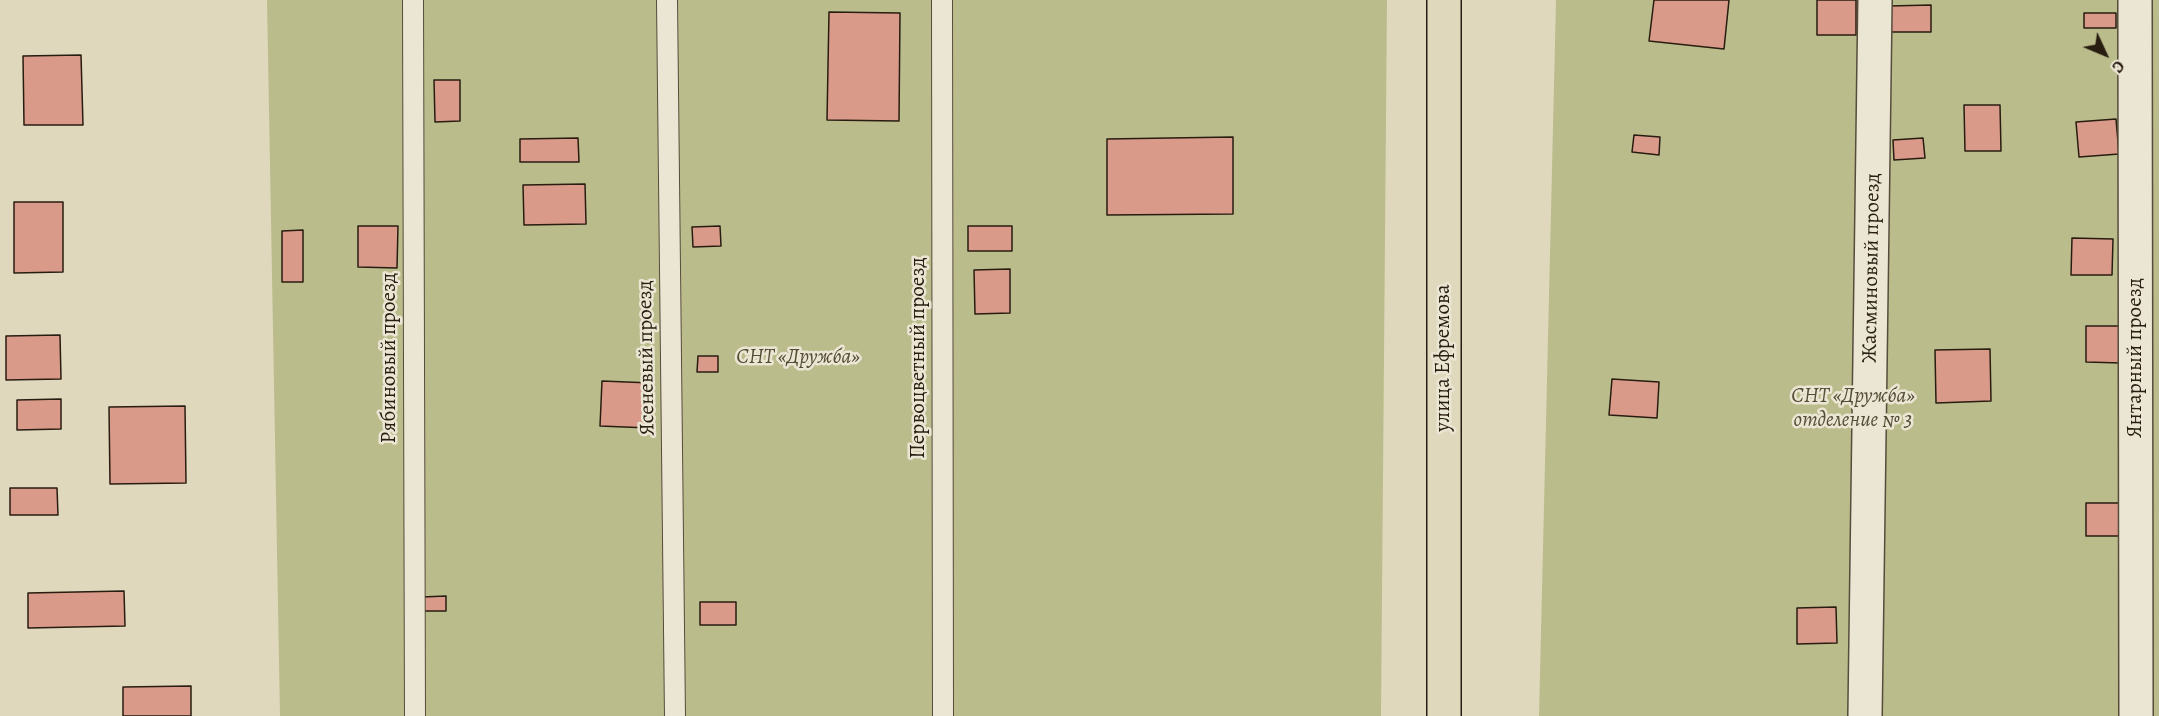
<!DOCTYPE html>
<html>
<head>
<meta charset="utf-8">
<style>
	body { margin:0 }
	#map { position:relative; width:2159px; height:716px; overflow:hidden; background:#e0d8bd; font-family:Alegreya,serif }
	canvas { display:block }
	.north { position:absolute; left:2075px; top:24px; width:60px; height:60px; -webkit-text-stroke:4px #ebe6d4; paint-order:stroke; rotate:134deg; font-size:16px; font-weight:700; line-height:24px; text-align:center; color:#281d10 }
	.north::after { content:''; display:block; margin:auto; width:21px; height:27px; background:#281d10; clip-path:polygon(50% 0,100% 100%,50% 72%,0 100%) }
</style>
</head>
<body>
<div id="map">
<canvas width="2159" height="716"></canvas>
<div class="north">С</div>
</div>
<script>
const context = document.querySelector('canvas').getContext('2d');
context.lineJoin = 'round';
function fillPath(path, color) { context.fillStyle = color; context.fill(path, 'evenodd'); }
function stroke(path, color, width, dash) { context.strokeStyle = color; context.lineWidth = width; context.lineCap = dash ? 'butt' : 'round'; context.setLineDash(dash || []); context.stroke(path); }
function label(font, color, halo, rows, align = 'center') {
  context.font = font + ' Alegreya,serif'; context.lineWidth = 5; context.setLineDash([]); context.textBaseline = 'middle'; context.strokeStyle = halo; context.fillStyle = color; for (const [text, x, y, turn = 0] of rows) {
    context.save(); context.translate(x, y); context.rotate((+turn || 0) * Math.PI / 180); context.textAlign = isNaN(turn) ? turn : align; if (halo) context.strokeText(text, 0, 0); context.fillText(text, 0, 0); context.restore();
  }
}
const green = new Path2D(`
	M267,0H1387L1381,716H280Z
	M1556,0H2159V716H1539Z`);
const building = new Path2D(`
	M1654,0H1729L1724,49L1649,41Z
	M1817,0H1856V35H1817Z
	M1931,5V32H1891L1890,6Z
	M829,12L900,13L899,121L827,120Z
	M2084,13H2116V28H2084Z
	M81,55L83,125H24L23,56Z
	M434,80H460V121L435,122Z
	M1964,105H2000L2001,151H1965Z
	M2116,119L2119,154L2079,157L2076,122Z
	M1634,135L1660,137L1659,155L1632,152Z
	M1233,137V214L1107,215V139Z
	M578,138L579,162H520V139Z
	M1923,138L1925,158L1894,160L1893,140Z
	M585,184L586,224L524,225L523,185Z
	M14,202H63V272L14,273Z
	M358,226H398L397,268L358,267Z
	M720,226L721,246L693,247L692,227Z
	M968,226H1012V251H968Z
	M303,230V282H282V231Z
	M2072,238L2113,239L2112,275H2071Z
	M1010,269V313L975,314L974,270Z
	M2086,326H2122L2121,363L2086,362Z
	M60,335L61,379L6,380V336Z
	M1990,349L1991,401L1936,403L1935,350Z
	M698,356H718V372H697Z
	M1612,379L1659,382L1657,418L1609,415Z
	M602,381L651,383L649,428L600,426Z
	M61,399V429L17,430V400Z
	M185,406L186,483L110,484L109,407Z
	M10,488H57L58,515H10Z
	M2086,503H2119V536H2086Z
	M124,591L125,626L28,628V593Z
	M446,596V611H422V597Z
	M700,602H736V625H700Z
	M1836,607L1837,643L1797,644V608Z
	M191,686V716H123V687Z`);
const lane = new Path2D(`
	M413,0L415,716
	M667,0L675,716
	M942,0L943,716`);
const street = new Path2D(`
	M2135,0L2136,716
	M1865,716L1875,0`);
const primary = new Path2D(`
	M1444,716V0`);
const streetNames = [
	["Жасминовый проезд",1872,268,-89],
	["Рябиновый проезд",390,358,-90],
	["Ясеневый проезд",647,358,-91],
	["Первоцветный проезд",919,358,-90],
	["улица Ефремова",1444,358,-90],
	["Янтарный проезд",2136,358,-90]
];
const parkNames = [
	["СНТ «Дружба»",798,358],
	["СНТ «Дружба»",1853,397],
	["отделение № 3",1853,421]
];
fillPath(green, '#bbbc8c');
fillPath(building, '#da9a89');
stroke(building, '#281d10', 1.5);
stroke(lane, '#564c3b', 22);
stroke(street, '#564c3b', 36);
stroke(primary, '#281d10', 36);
stroke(lane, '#ebe6d4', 20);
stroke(street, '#ebe6d4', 33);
stroke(primary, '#e0d8bd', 33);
label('21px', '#281d10', '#ebe6d4', streetNames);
label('italic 21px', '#544d35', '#ebe6d4', parkNames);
</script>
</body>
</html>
